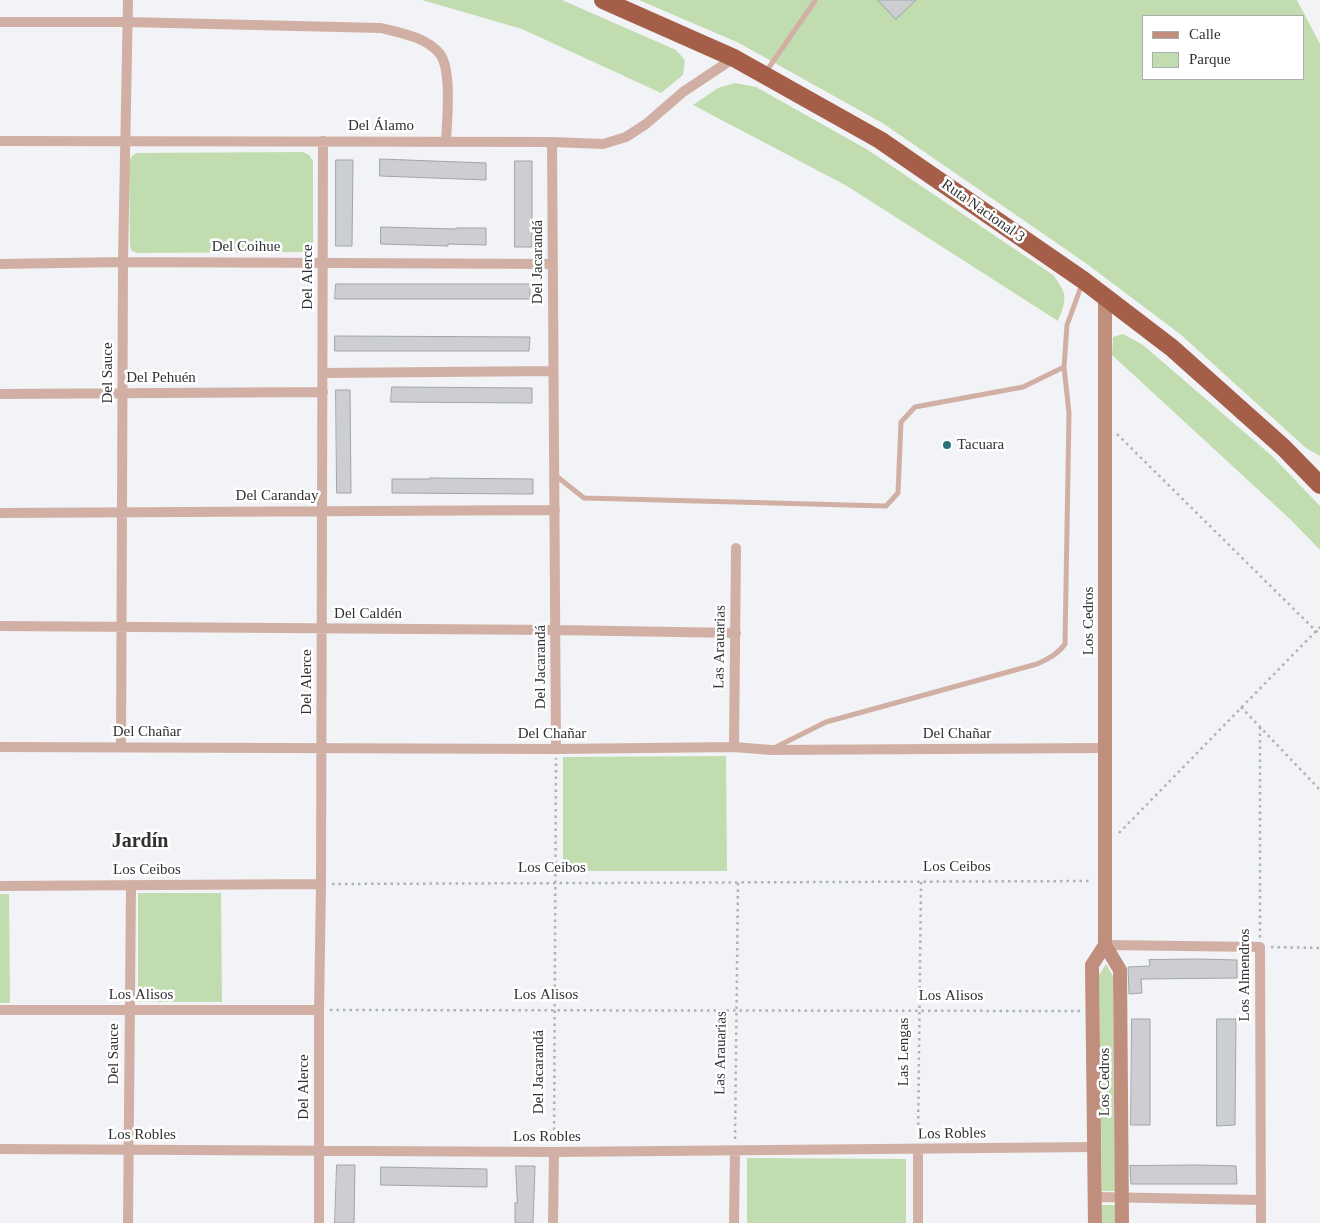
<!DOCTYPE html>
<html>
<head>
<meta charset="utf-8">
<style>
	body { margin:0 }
	#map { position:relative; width:1320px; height:1223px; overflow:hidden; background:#f1f3f6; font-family:Georgia,serif }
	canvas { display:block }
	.legend { position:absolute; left:1142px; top:15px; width:162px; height:65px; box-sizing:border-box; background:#fff; border:1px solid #acadad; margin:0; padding:6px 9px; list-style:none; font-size:15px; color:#303132 }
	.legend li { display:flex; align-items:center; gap:10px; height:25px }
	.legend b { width:25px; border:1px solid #acadad }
</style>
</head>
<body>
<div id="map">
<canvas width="1320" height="1223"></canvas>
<ul class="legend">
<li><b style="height:6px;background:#c08e7d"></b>Calle</li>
<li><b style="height:14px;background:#c1ddaf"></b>Parque</li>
</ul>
</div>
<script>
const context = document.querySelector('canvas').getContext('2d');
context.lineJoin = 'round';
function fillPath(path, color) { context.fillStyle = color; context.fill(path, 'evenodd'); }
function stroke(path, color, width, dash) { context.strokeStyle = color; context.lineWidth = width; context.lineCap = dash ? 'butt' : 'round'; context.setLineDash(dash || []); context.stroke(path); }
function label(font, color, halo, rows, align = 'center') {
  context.font = font + ' Georgia,serif'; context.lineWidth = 5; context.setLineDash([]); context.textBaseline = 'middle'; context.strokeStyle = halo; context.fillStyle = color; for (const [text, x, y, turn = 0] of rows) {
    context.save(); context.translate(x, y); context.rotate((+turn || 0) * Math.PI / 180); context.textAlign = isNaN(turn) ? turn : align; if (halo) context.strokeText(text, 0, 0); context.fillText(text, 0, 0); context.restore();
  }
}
const green = new Path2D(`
	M422,0H562L676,50L685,60L683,75L661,93L522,29Z
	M639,0H1297L1320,44V456L1306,448L1180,334L1087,264L884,124L739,43ZM1144,16H1304V79H1144Z
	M735,83L756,87L868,150L1053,275C1068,295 1067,298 1058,321L847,186L693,105L718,88Z
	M303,152L309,155L313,161V245L311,249L306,252L137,253L132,251L130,247L129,162L132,156L137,153Z
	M1123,334L1143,345L1272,456L1320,506V550L1291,520L1112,355L1113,337Z
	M726,756L727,871H563V757Z
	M138,893H221L222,1002H138Z
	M0,894H9L10,1003H0Z
	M1106,964L1113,976L1115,1191H1102L1099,975Z
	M747,1158L906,1159V1223H747Z
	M1102,1205H1115V1223H1102Z`);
const building = new Path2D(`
	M878,0H916L896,19Z
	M380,159L486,163V180L380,176Z
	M336,160H353L352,246H336Z
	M515,161H532V247H515Z
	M381,227L456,229V228H486V245L448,244V246L381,244Z
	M336,284H530V299H335Z
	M335,336L530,337L529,351H335Z
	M392,387L532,388V403L391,402Z
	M336,390H350L351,493H337Z
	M430,478L533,479V494L392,493V479H430Z
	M1198,959L1237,960V978L1141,979L1142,993L1129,994L1128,967L1150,966L1149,960Z
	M1132,1019H1150V1125H1131Z
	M1217,1019H1236L1235,1125L1217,1126Z
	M337,1165H355L354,1223H335Z
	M1198,1165L1236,1166L1237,1184H1131L1130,1166Z
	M516,1166H535L533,1223H515V1203H517Z
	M381,1167L487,1169V1187L381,1185Z`);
const path = new Path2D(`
	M1117,434L1320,635
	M1241,707L1320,790
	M1260,727V938
	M1119,833L1320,627
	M332,884L1092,881
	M1271,947L1320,948
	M330,1010L1080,1011
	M918,1138L921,882
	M735,1139L738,883
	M554,1143L556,758`);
const lane = new Path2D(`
	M765,73L815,1
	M555,475L584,498L886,506L898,493L901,422L915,407L1023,387L1064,367L1067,325L1082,284
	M776,747L826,722L1037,664C1048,659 1058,654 1065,644L1069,413L1064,367`);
const street = new Path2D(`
	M0,22H127L381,28C401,33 426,37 440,54C452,70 447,121 446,141
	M0,141L552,142L603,144L626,137L646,124L683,92L734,58
	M552,142L556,749
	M0,264L123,262L553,264
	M323,373L553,371
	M0,394L323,392
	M0,513L555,510
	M0,626L556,630L736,633
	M0,747L556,749L734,747L771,750L1105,748
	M121,747L123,262L128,0
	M734,747L736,548
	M0,886L321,884
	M1105,945L1260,947L1261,1223
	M0,1010H319
	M0,1149L554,1152L1094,1147
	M1096,1197L1261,1200
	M128,1223L131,885
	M319,1223V1010L321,884L323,141
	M553,1223L554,1152
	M734,1223L735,1151
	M918,1223V1149`);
const secondary = new Path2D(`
	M1105,296V945L1120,970L1122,1223
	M1095,1223L1092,965L1105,945`);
const highway = new Path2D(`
	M603,0L734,58L880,140L1083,280L1172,348L1284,448L1320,485`);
const markers = [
	[947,445,5,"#287377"]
];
const streetNames = [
	["Del Álamo",381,126],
	["Ruta Nacional 3",983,211,35],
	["Del Coihue",246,247],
	["Del Jacarandá",538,262,-90],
	["Del Alerce",308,277,-90],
	["Del Sauce",108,373,-90],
	["Del Pehuén",161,378],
	["Del Caranday",277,496],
	["Del Caldén",368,614],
	["Los Cedros",1089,621,-90],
	["Las Arauarias",720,647,-89],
	["Del Jacarandá",541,667,-90],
	["Del Alerce",307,682,-90],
	["Del Chañar",147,732],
	["Del Chañar",552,734],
	["Del Chañar",957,734],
	["Los Ceibos",957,867],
	["Los Ceibos",552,868],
	["Los Ceibos",147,870],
	["Los Almendros",1245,975,-90],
	["Los Alisos",141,995],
	["Los Alisos",546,995],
	["Los Alisos",951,996],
	["Las Lengas",904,1052,-90],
	["Las Arauarias",721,1053,-89],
	["Del Sauce",114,1054,-90],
	["Del Jacarandá",539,1072,-90],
	["Los Cedros",1105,1082,-90],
	["Del Alerce",304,1087,-90],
	["Los Robles",952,1134,-1],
	["Los Robles",142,1135],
	["Los Robles",547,1137]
];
const poiNames = [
	["Tacuara",957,445]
];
const districtNames = [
	["Jardín",140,842]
];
fillPath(green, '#c1ddaf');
fillPath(building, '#ccced1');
stroke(building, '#a2a4a7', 1);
stroke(path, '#b0b2b4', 2.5, [2.5, 4]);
stroke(lane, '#d2afa4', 5);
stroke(street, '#d2afa4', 10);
stroke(secondary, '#c08e7d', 14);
stroke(highway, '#a55f49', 18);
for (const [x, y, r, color] of markers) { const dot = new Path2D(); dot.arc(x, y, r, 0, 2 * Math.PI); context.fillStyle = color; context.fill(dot); stroke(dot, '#fff', 2); }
label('15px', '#303132', '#fff', streetNames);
label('15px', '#303132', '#fff', poiNames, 'left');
label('bold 20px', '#303132', '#fff', districtNames);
</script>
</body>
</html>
